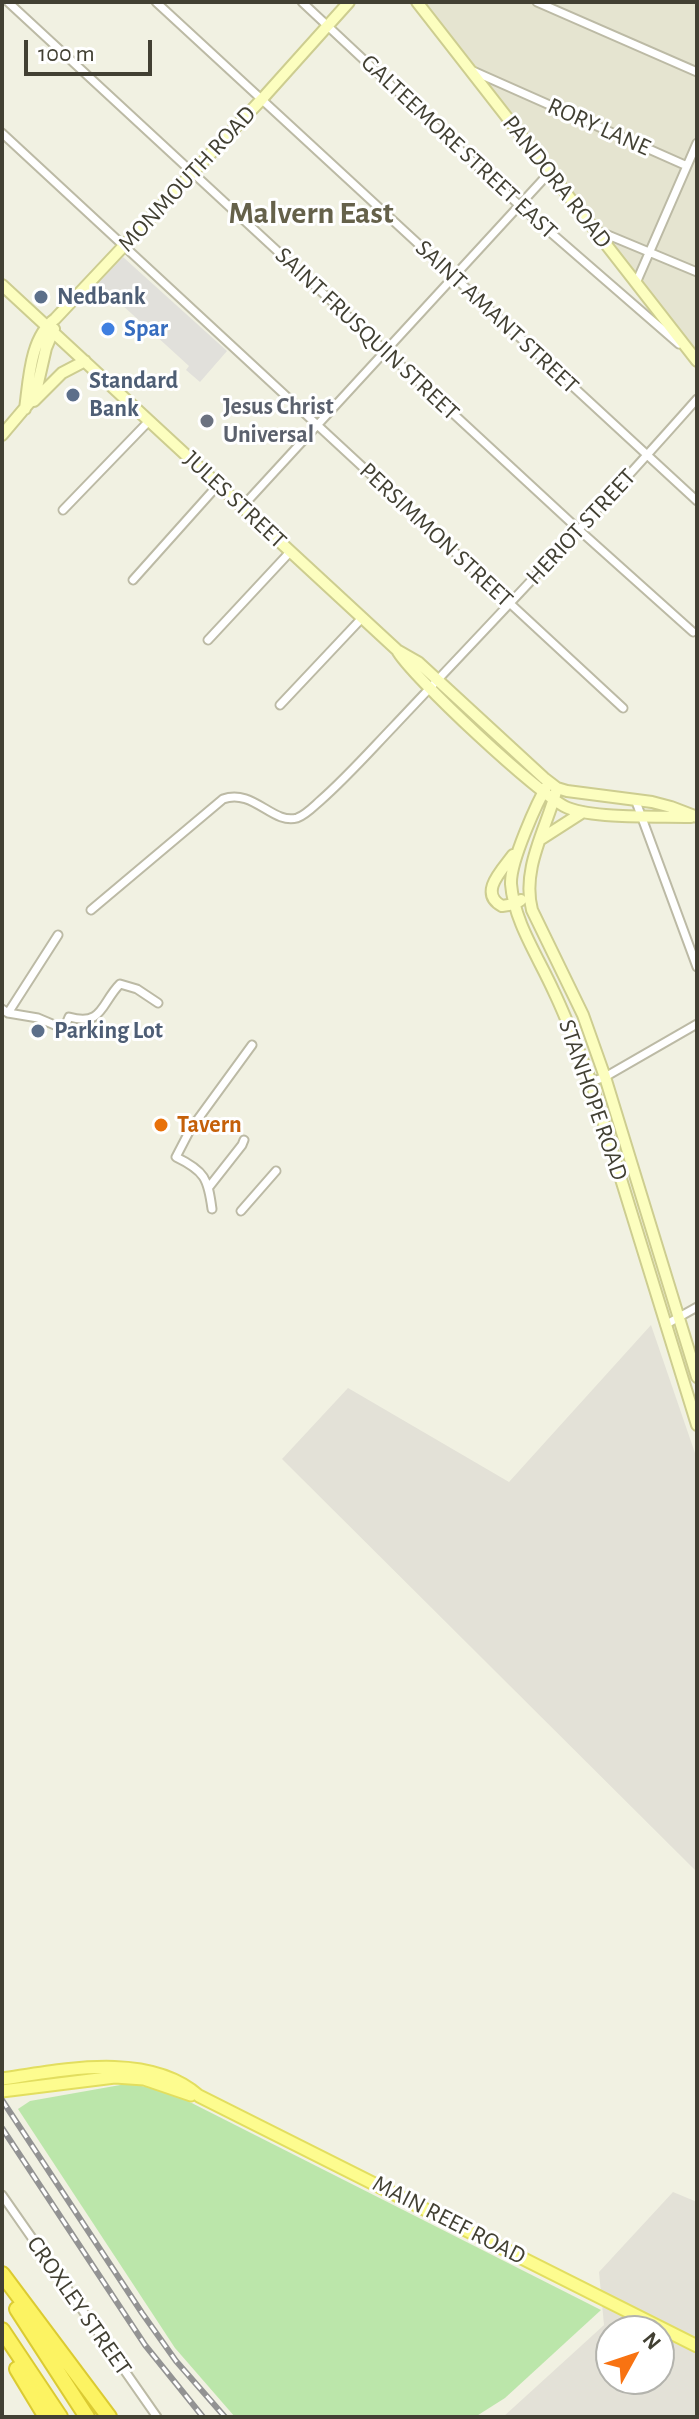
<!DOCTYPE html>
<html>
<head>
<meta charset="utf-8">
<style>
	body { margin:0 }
	#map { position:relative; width:699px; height:2419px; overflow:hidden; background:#f1f1e2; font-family:"Alegreya Sans",sans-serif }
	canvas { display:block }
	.frame { position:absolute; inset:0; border:4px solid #424033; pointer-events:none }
	.north { position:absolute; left:595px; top:2315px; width:80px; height:80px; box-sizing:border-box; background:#fff; border:2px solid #b3b3ad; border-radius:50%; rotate:50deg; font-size:22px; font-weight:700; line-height:32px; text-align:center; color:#424033 }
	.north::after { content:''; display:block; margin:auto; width:28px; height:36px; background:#f87312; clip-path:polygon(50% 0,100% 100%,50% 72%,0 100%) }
	.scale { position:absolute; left:24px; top:40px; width:128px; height:36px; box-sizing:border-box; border:4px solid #424033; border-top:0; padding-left:10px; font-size:24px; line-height:28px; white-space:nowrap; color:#424033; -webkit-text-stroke:6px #fff; paint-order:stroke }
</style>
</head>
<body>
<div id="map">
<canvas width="699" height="2419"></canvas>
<div class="frame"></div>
<div class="north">N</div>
<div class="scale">100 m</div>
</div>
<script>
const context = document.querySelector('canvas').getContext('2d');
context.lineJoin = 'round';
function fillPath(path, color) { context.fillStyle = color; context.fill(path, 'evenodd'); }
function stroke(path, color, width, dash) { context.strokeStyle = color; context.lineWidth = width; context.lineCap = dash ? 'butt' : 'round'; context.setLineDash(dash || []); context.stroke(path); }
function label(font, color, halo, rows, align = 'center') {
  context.font = font + ' "Alegreya Sans",sans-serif'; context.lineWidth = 6; context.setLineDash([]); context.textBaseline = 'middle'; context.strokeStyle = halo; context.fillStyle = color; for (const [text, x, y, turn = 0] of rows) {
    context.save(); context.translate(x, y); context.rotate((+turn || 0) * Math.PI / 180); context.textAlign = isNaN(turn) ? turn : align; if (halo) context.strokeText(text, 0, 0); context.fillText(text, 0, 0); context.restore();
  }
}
const residential = new Path2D(`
	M410,2H697V365Z`);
const industrial = new Path2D(`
	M651,1325L697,1459V1872L282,1459L348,1388L509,1482Z
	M673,2192L697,2202V2417H503L604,2325L599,2272ZM611,2331H659V2379H611Z`);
const green = new Path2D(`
	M126,2084L164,2089L601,2310L505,2398L475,2417H235L175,2348L18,2109L30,2101Z`);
const parking = new Path2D(`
	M123,257L227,351L200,382L186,370L189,366L98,283Z`);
const street = new Path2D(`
	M8,2L578,529L693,632
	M156,2L697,501
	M302,2L519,205L679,344
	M537,2L697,72
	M473,71L687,166
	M2,133L623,708
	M596,230L697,272
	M636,283L697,143
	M242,507L550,172
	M63,510L149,421
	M133,580L218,485
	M208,640L290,552
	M280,705L362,618
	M635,799L697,967
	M91,910L223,799C253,788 273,825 297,818C306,815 314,806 321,800C347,777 370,751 394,726C496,618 599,510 697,399
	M2,1009L8,1013L38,1018L64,1029L69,1017C103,1027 101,1003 120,984L137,989L158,1003
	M8,1013L58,935
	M591,1082L605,1077L697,1024
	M209,1187L242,1145L244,1140
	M212,1209C208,1179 205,1171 176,1157L190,1130L252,1045
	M241,1211L276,1171
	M665,1325L697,1307
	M2,2195L157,2417`);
const secondary = new Path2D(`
	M417,2L697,361
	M2,285L397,650L418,662L544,778L557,788L567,791L652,802L671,807L697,817
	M34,401L62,373L85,361
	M25,409C29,380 30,337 55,319L262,99L349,2
	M2,435L35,396L46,348L54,329
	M397,650C409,674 543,799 568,808C597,819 658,816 691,817
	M549,782C537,802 510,862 511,884C514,922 539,958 554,992C568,1021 579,1052 591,1082L697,1425
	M557,788C547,828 521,868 532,910L583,1015L605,1077L697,1377
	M541,839L583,812
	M513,855C502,870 478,893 502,906L515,904L521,900`);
const primary = new Path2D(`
	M2,2079C63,2070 148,2051 199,2096L697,2346
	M2,2091L115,2077L144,2079L191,2095`);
const highway = new Path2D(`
	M2,2274L109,2417
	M17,2309L87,2417
	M2,2330L60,2417
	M17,2369L46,2417`);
const rail = new Path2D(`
	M2,2100L142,2313L176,2361L225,2417
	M2,2128L145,2345L203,2417`);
const markers = [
	[41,297,8,"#5c6f8a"],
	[108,329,8,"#3f7fe0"],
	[73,395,8,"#5c6f8a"],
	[207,421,8,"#6b7280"],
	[38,1031,8,"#5c6f8a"],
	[161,1125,8,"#e8710a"]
];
const streetNames = [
	["RORY LANE",599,127,24],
	["GALTEEMORE STREET EAST",459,147,43],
	["MONMOUTH ROAD",187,179,-47],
	["PANDORA ROAD",557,182,52],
	["SAINT AMANT STREET",497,317,43],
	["SAINT FRUSQUIN STREET",367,334,43],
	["JULES STREET",235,500,43],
	["HERIOT STREET",581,527,-47],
	["PERSIMMON STREET",436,535,43],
	["STANHOPE ROAD",593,1100,71],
	["MAIN REEF ROAD",449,2220,27],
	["CROXLEY STREET",79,2306,55]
];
const serviceNames = [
	["Nedbank",57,297],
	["Standard",89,381],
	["Bank",89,409],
	["Parking Lot",54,1031]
];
const shopNames = [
	["Spar",124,329]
];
const worshipNames = [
	["Jesus Christ",223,407],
	["Universal",223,435]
];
const foodNames = [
	["Tavern",177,1125]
];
const districtNames = [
	["Malvern East",311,213]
];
fillPath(residential, '#e5e4d0');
fillPath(industrial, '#e3e1d7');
fillPath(green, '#bbe6aa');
fillPath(parking, '#e1e0db');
stroke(street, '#bcbaa5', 11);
stroke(secondary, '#cdcd90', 14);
stroke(primary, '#e2de5f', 15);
stroke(highway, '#dbcb32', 18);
stroke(street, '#fff', 7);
stroke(secondary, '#fcfebf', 10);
stroke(primary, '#fdfc8f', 11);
stroke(highway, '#fcf362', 14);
stroke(rail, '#939393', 6);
stroke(rail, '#fff', 3, [9]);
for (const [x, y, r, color] of markers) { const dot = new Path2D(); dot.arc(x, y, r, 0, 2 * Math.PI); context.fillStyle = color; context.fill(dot); stroke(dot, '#fff', 3); }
label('24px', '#424033', '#fff', streetNames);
label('bold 24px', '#4e5e75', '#fff', serviceNames, 'left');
label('bold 24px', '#366cbe', '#fff', shopNames, 'left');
label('bold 24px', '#5b616d', '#fff', worshipNames, 'left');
label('bold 24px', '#c56008', '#fff', foodNames, 'left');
label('bold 32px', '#65614a', '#fff', districtNames);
</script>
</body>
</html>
